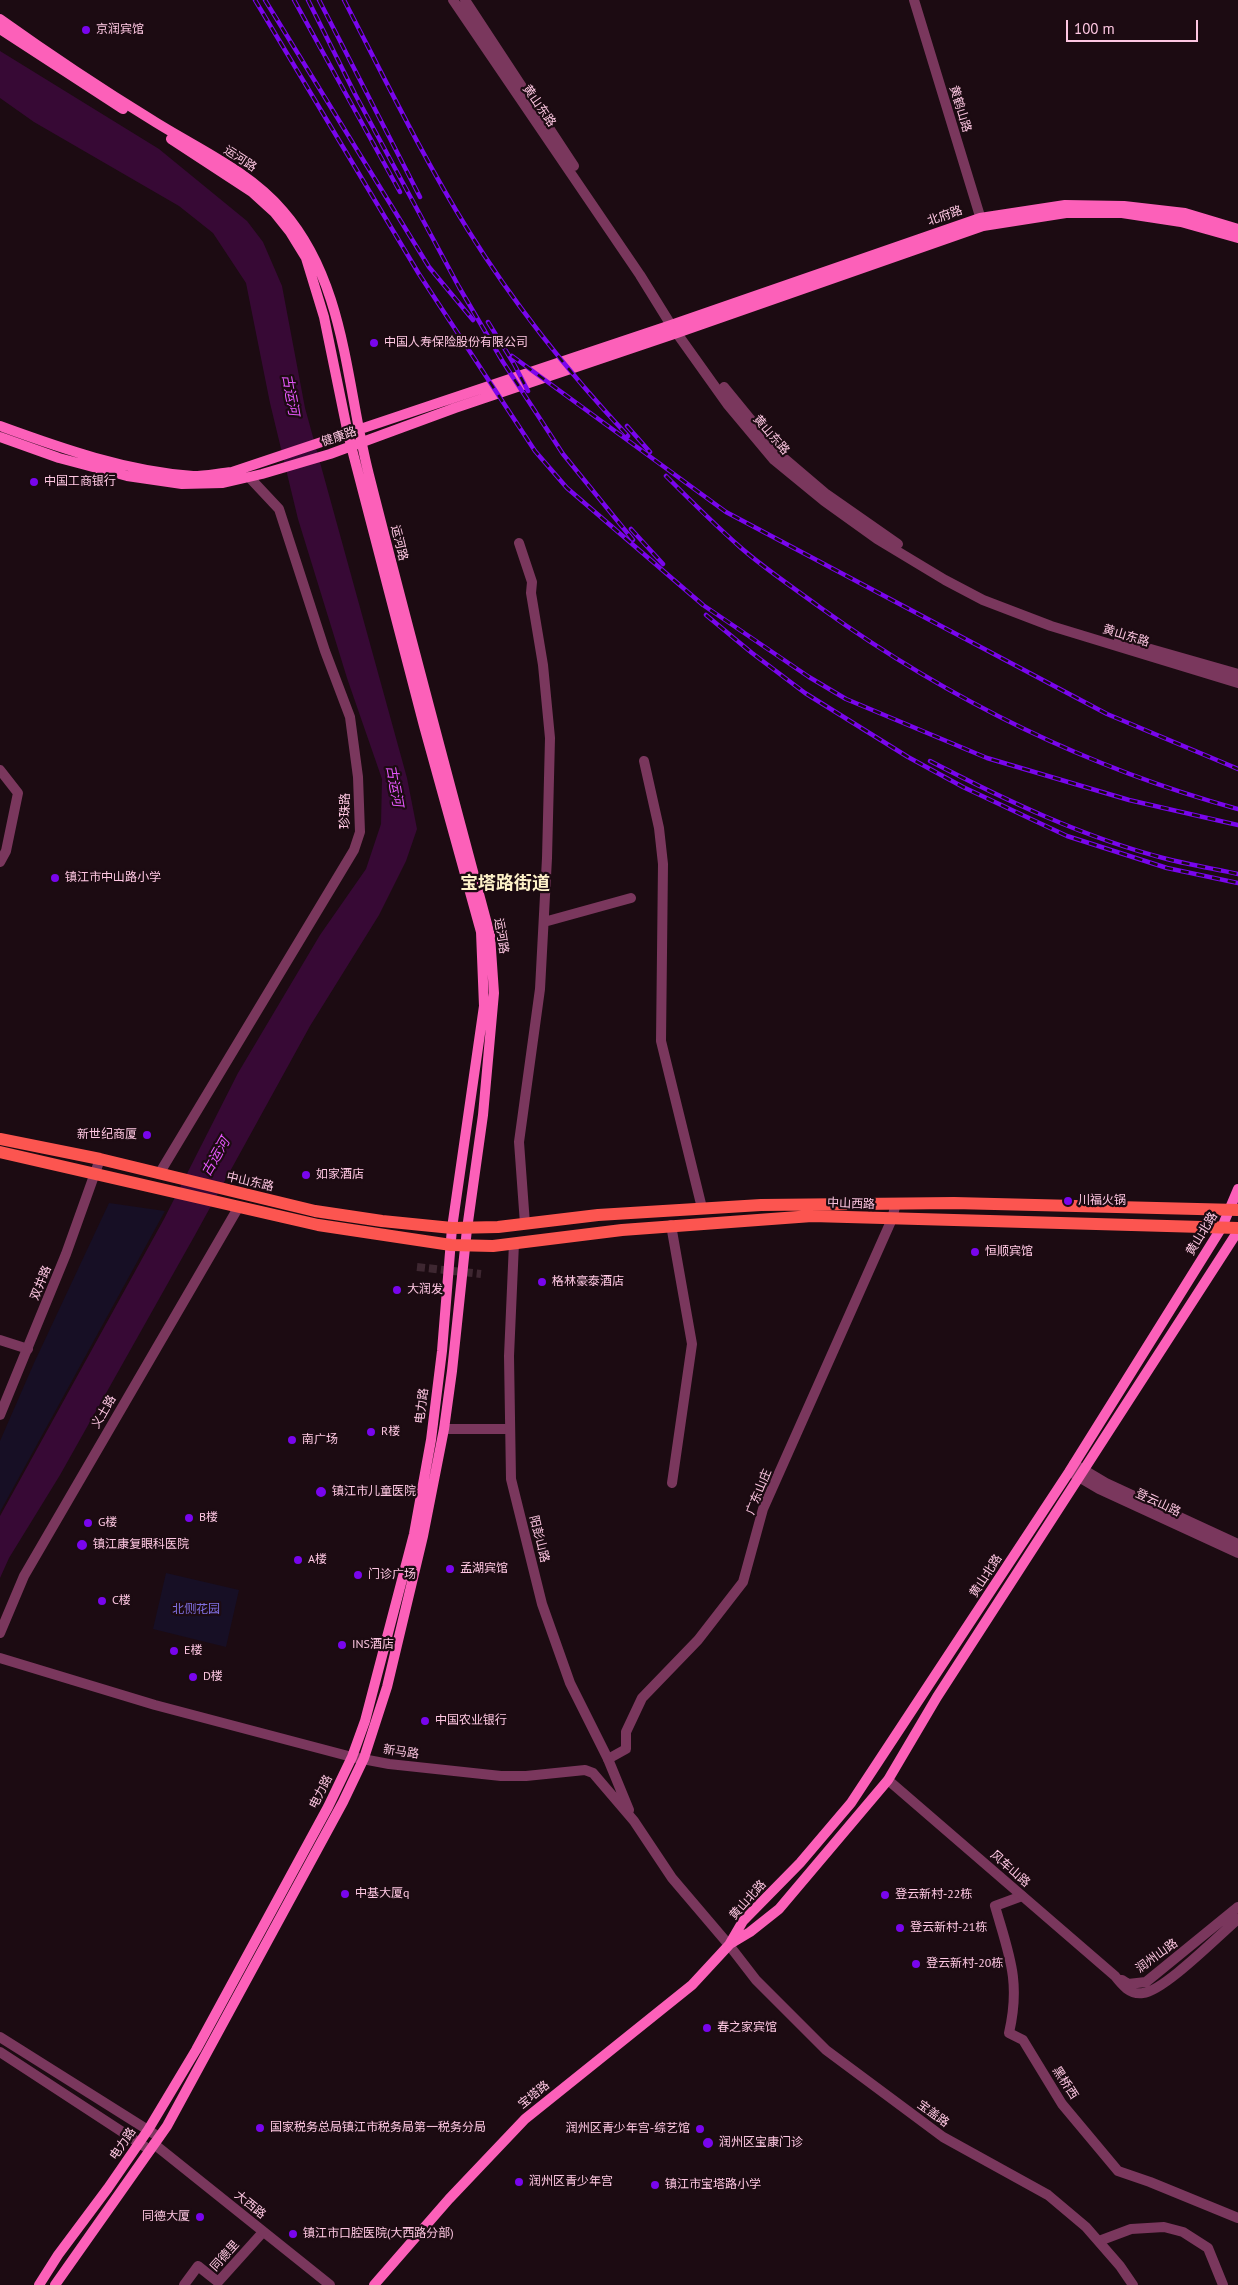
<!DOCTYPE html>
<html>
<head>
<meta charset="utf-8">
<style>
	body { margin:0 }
	#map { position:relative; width:1238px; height:2285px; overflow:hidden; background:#1c0b12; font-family:"PT Sans",sans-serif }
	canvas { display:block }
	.scale { position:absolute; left:1066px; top:20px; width:132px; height:22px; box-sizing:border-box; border:2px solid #fec7e2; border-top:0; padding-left:6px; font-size:15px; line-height:18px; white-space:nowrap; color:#fec7e2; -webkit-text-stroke:4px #1c0b12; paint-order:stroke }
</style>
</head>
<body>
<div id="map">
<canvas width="1238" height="2285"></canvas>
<div class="scale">100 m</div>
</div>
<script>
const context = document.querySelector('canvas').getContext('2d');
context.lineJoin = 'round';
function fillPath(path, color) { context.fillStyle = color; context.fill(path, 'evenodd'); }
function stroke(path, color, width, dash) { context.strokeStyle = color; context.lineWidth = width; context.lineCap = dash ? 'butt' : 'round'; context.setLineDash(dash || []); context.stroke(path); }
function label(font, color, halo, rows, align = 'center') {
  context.font = font + ' "PT Sans","Noto Sans SC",sans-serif'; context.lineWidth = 4.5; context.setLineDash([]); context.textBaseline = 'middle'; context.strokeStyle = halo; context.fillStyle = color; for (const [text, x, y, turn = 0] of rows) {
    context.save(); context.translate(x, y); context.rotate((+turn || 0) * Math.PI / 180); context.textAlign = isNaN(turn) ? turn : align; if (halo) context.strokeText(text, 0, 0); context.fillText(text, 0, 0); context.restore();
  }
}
const green = new Path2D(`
	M109,1203L165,1211L0,1512V1441L34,1363Z
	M166,1573L239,1590L226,1647L153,1629Z`);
const water = new Path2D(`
	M0,51L159,149L247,221L263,242L282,286L305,408L407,778L417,829L406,861L379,915L310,1026L195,1235L60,1475L9,1558L0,1578V1516L164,1219L238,1073L320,935L366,869L381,824L382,779L347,678L298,519L270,403L246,283L213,233L179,206L34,122L0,98Z`);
const pedestrianTunnel = new Path2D(`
	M417,1267L481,1274`);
const minor = new Path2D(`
	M519,543L532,582L531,593L543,665L550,738L547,858L540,989L519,1142L525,1224
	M644,761L659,828L663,864L661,1041L702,1208
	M544,922L631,898
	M159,1174L354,850L360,832L358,777L350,717L325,651L279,509L249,477
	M671,1225L692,1344L672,1483
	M0,1340L28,1349
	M444,1429H510
	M0,1633L24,1576L238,1208
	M608,1759L626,1749V1732L642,1698L698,1640L743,1582L763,1509L892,1219L896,1203
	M1022,1896L995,1906C1009,1955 1021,1981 1009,2033L1023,2040L1062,2104L1118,2171L1150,2182L1238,2218
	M1099,2241L1131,2229L1164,2227L1183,2232L1208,2248L1223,2285
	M184,2285L198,2266L218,2282L263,2232`);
const tertiary = new Path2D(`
	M453,0L640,275L671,325L728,405L774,460L824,501L877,539L945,580L983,600L1051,626L1238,683
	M465,0L574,166
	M914,0L983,226
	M724,387L778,453L825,493L898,544
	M1119,640L1238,674
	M0,770L18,793L6,851L0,862
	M514,1243L509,1356L511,1479L542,1604L570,1683L608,1759L629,1810
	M0,1415L66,1254L100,1159
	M1074,1464L1106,1483L1238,1544
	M1072,1473L1099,1489L1238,1553
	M0,1658L155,1705L352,1757L389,1764L501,1776H526L585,1770L593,1773L634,1821L672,1878L729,1945L756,1980L826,2050L943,2137L1048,2195L1086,2227L1120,2266L1133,2285
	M888,1780L1115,1976C1122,1985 1130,1995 1143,1993C1164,1991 1219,1935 1238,1919
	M1122,1980L1128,1984L1146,1982L1238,1907
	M0,2037L159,2137
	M0,2052L150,2150
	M154,2144L330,2285`);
const secondary = new Path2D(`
	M0,19C49,54 100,88 152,120C196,148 248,170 283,211C346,283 346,386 369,475C408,629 449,782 490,935L494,993L483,1115L467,1229L452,1371L444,1429L423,1536L387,1687L364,1758L343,1802L167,2126L55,2285
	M0,29L123,109
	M0,426C63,449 126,471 193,476C206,476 219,473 232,472L671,325L980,218L1065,205L1124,206L1185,213L1238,229
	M0,437L59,458L127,476L182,484L223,483L262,474L330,454L455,408L677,333L983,226L1066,213H1122L1181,222L1238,238
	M730,1944L750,1932L779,1909L888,1780L937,1697L1238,1231
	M39,2285L58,2255L108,2188L148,2130L196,2050L328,1807L352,1757L365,1721L414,1534L431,1440L442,1351L452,1228L484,1006L481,932L424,726L348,434L324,317L306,258L290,232L274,212L252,192L171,139
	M374,2285L449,2199L525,2119L692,1985L729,1945L743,1921L800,1863L851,1803L1069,1472L1222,1227L1238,1189`);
const primary = new Path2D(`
	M0,1139L100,1159L315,1211L382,1221L452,1228L498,1227L598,1215L761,1205L954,1203L1238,1210
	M0,1152L318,1225L451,1245L493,1246L622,1230L812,1216L1238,1228`);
const rail = new Path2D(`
	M255,0L419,274L535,451L567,488L703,605L809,677L846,699L987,758L1129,800L1238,825
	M265,0L429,267L473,320
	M294,0L400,192
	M308,0L355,94L459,287L503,362L563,454L633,540
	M319,0L420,197
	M344,0C384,77 422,156 468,230C514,304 569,373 628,436
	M488,322L514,364L528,391
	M512,356L726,512L1107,714L1238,769
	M627,426L650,452
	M666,476C690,500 714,524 740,547C765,569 794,588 821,608C948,699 1088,768 1238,809
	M631,529L663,564
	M706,615L752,653L805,693L908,757L963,787L1067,836L1167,868L1238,883
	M930,761C1005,800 1085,838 1167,859C1191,865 1215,869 1238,874`);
const markers = [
	[86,30,5,"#7905ed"],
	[374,343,5,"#7905ed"],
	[34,482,5,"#7905ed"],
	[55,878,5,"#7905ed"],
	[147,1135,5,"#7905ed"],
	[306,1175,5,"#7905ed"],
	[1068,1201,5,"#7905ed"],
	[975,1252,5,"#7905ed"],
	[542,1282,5,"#7905ed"],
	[397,1290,5,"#7905ed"],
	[371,1432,5,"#7905ed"],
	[292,1440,5,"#7905ed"],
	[321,1492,6,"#7905ed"],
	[189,1518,5,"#7905ed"],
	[88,1523,5,"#7905ed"],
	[82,1545,6,"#7905ed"],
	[298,1560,5,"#7905ed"],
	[450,1569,5,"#7905ed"],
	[358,1575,5,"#7905ed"],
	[102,1601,5,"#7905ed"],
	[342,1645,5,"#7905ed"],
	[174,1651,5,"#7905ed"],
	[193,1677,5,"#7905ed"],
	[425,1721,5,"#7905ed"],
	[345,1894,5,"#7905ed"],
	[885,1895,5,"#7905ed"],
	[900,1928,5,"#7905ed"],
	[916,1964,5,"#7905ed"],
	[707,2028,5,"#7905ed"],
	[260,2128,5,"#7905ed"],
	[700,2129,5,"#7905ed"],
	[708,2143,6,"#7905ed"],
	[519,2182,5,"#7905ed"],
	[655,2185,5,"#7905ed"],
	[200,2217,5,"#7905ed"],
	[293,2234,5,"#7905ed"]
];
const poiNames = [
	["京润宾馆",96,30],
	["中国人寿保险股份有限公司",384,343],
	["中国工商银行",44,482],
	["镇江市中山路小学",65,878],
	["新世纪商厦",137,1135,"right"],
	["如家酒店",316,1175],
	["川福火锅",1078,1201],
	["恒顺宾馆",985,1252],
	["格林豪泰酒店",552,1282],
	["大润发",407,1290],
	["R楼",381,1432],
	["南广场",302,1440],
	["镇江市儿童医院",332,1492],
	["B楼",199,1518],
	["G楼",98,1523],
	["镇江康复眼科医院",93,1545],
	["A楼",308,1560],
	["孟湖宾馆",460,1569],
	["门诊广场",368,1575],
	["C楼",112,1601],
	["INS酒店",352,1645],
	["E楼",184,1651],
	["D楼",203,1677],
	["中国农业银行",435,1721],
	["中基大厦q",355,1894],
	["登云新村-22栋",895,1895],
	["登云新村-21栋",910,1928],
	["登云新村-20栋",926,1964],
	["春之家宾馆",717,2028],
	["国家税务总局镇江市税务局第一税务分局",270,2128],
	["润州区青少年宫-综艺馆",690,2129,"right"],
	["润州区宝康门诊",719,2143],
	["润州区青少年宫",529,2182],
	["镇江市宝塔路小学",665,2185],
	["同德大厦",190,2217,"right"],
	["镇江市口腔医院(大西路分部)",303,2234]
];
const streetNames = [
	["黄山东路",539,106,55],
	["黄鹤山路",960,109,73],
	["运河路",240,159,33],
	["北府路",945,216,-19],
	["黄山东路",771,435,49],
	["健康路",339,437,-19],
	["运河路",399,543,76],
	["黄山东路",1126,636,17],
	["珍珠路",346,811,-90],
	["运河路",501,936,81],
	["中山东路",250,1182,13],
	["中山西路",851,1204,2],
	["黄山北路",1202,1234,-59],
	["双井路",41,1283,-68],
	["电力路",422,1406,-83],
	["义土路",104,1412,-60],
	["广东山庄",759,1492,-68],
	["登云山路",1158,1503,25],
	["阳彭山路",539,1539,76],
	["黄山北路",986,1576,-57],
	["新马路",401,1752,8],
	["电力路",321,1792,-63],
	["风车山路",1010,1869,41],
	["黄山北路",748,1900,-48],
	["润州山路",1157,1956,-36],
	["黑桥西",1065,2083,57],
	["宝塔路",534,2095,-39],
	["宝盖路",933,2114,36],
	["电力路",123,2144,-56],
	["大西路",250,2205,39],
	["同德里",225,2256,-48]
];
const parkNames = [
	["北侧花园",196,1610]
];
const waterNames = [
	["古运河",290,395,80],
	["古运河",394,786,80],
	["古运河",216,1157,-60]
];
const districtNames = [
	["宝塔路街道",505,884]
];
fillPath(green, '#170f25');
fillPath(water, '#370935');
stroke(pedestrianTunnel, '#3e2731', 8, [8, 4]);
stroke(minor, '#7a375d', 10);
stroke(tertiary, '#7a375d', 10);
stroke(secondary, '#fc60b9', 10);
stroke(primary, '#fc5550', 12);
stroke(rail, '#7905ed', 4.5);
stroke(rail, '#1c0b12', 2.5, [8]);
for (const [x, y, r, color] of markers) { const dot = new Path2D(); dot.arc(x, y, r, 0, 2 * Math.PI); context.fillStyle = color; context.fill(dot); stroke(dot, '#1c0b12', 2); }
label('12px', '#fec7e2', '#1c0b12', poiNames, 'left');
label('12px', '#fec7e2', '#1c0b12', streetNames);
label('12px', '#806fe0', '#1c0b12', parkNames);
label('italic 14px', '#e657fc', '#1c0b12', waterNames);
label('bold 18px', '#fef2c9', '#1c0b12', districtNames);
</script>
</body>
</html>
